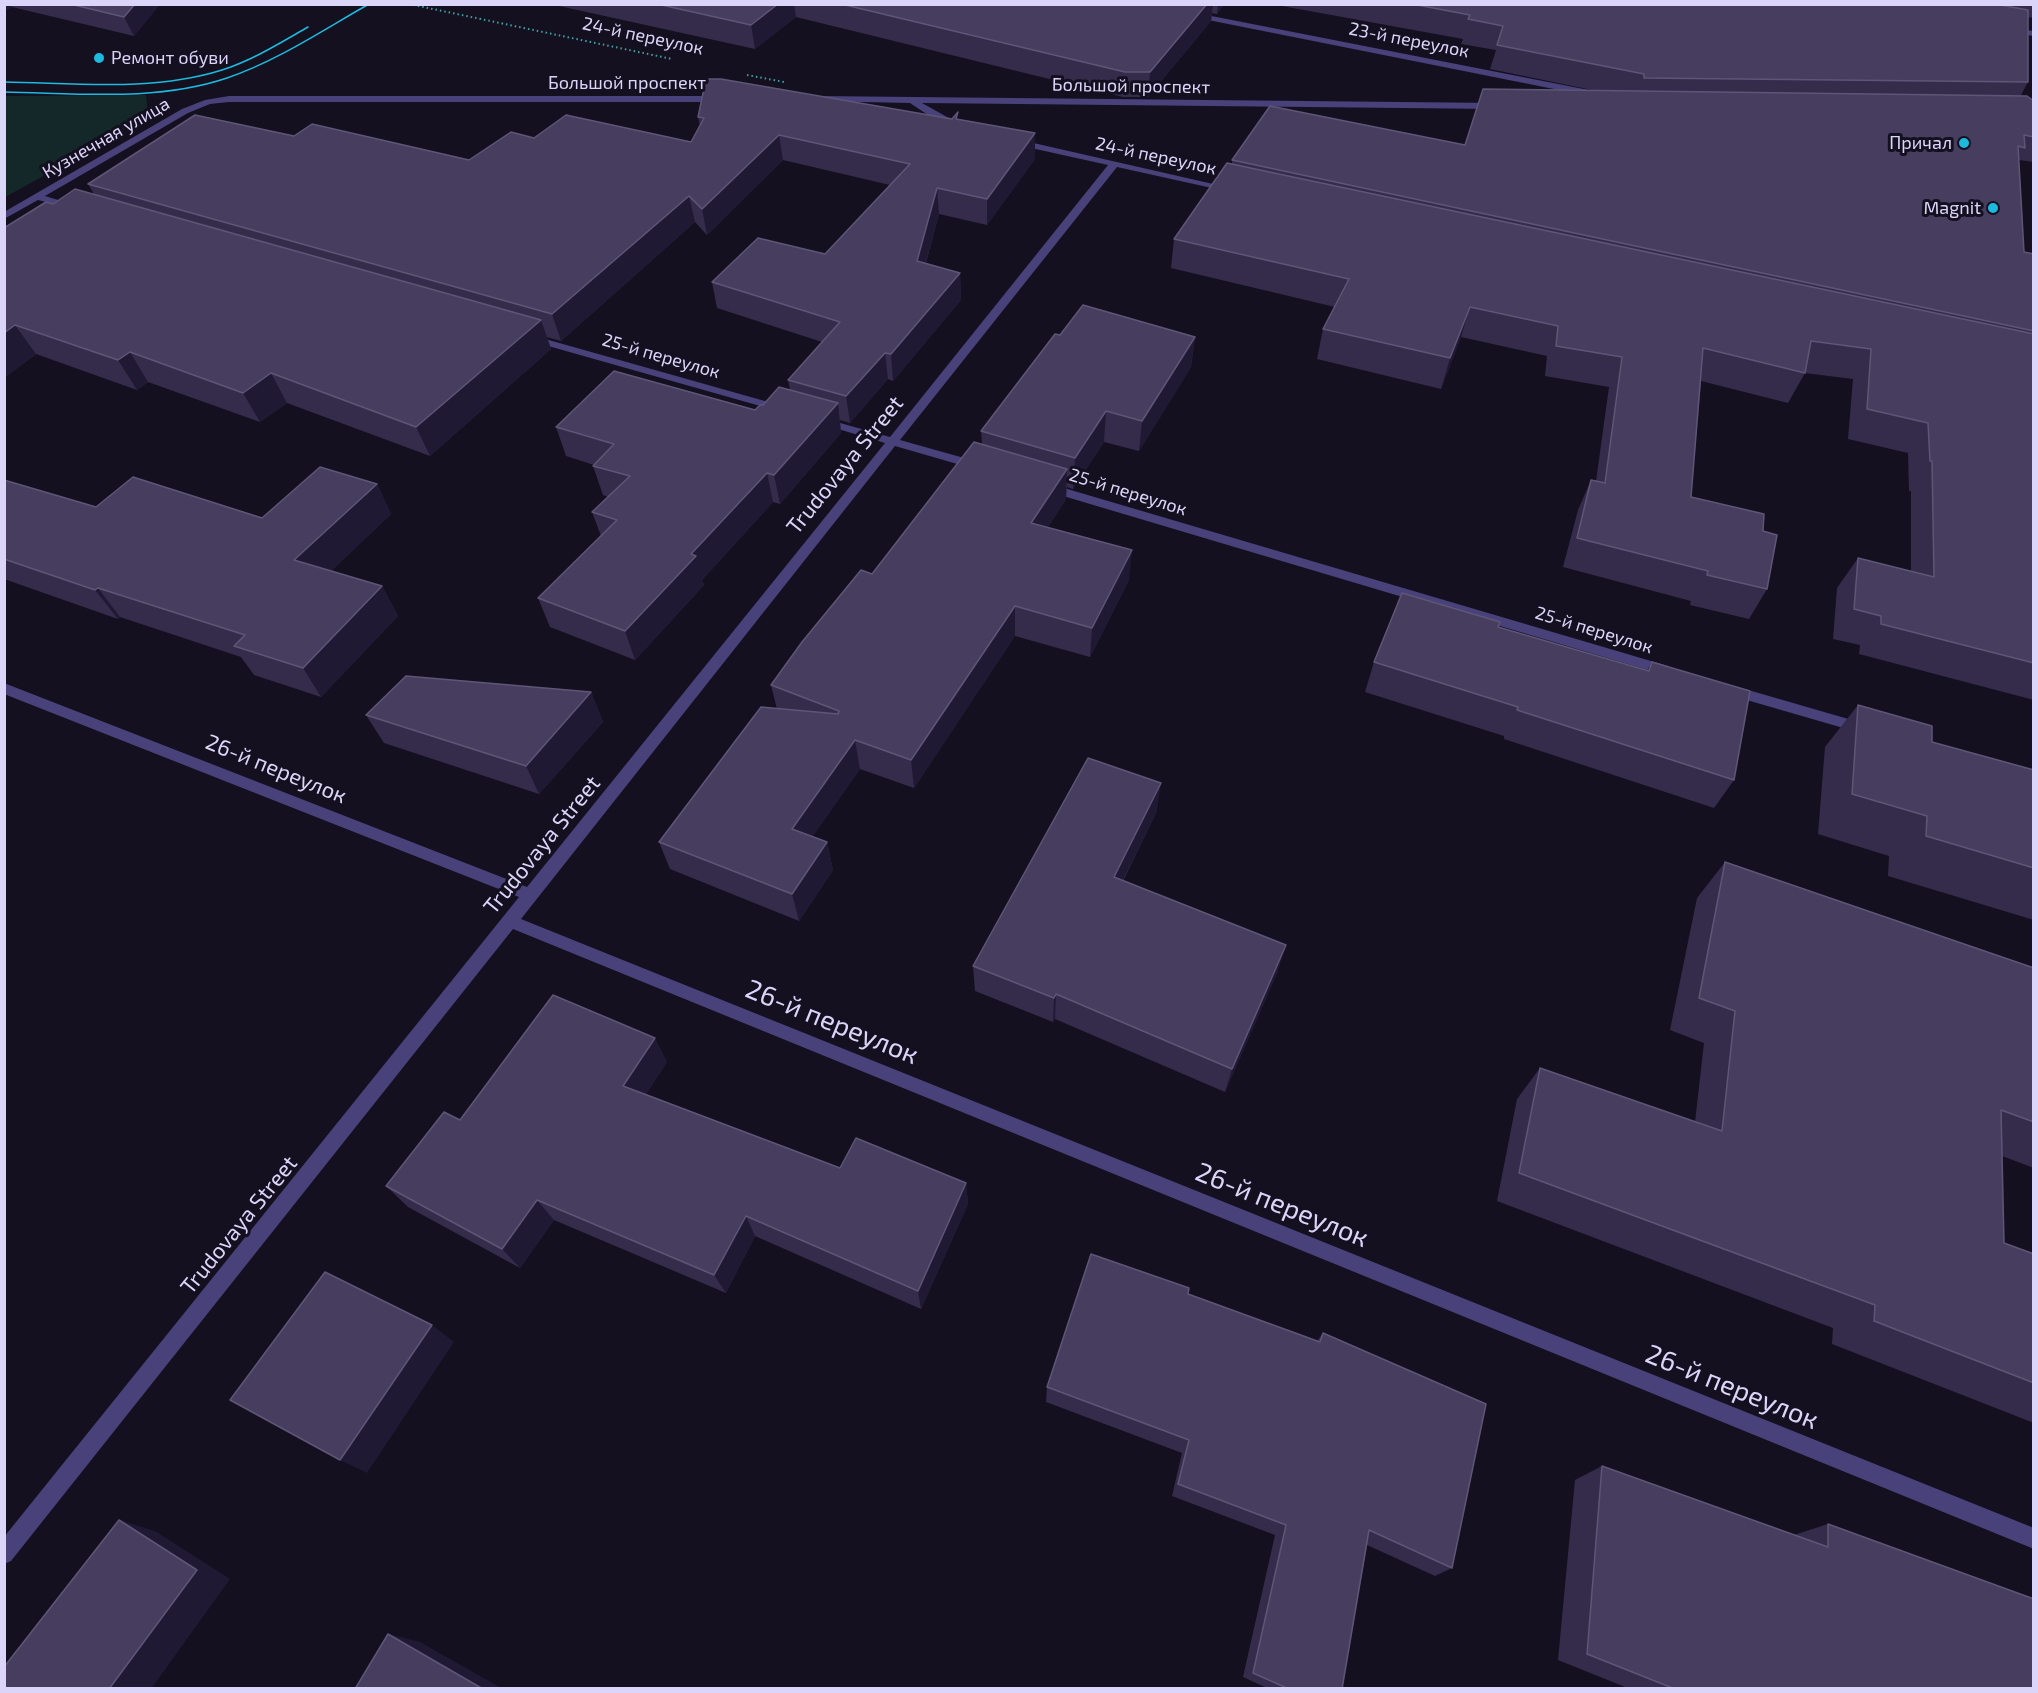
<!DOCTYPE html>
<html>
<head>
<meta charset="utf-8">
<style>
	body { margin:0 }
	#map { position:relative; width:2038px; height:1693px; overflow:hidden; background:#141020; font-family:"Exo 2",sans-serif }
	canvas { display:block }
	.frame { position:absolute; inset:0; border:6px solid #dcd5fa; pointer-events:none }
</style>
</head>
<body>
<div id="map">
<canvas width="2038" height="1693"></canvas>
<div class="frame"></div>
</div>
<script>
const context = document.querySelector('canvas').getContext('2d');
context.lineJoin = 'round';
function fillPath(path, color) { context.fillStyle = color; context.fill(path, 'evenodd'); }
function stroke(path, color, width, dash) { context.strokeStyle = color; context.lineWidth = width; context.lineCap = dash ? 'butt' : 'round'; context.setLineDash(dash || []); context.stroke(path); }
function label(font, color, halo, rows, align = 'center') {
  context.font = font + ' "Exo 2",sans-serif'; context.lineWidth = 6; context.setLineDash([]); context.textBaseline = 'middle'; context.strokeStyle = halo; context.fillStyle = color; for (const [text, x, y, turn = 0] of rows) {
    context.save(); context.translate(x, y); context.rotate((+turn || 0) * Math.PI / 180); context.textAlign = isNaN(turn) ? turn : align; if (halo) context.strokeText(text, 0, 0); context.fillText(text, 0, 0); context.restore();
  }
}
const green = new Path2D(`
	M146,95L148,115L101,145L5,197V96Z`);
const path = new Path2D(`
	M409,4L672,59
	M747,75L784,82`);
const street = new Path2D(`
	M1191,12L1594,91L1598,94L1594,97L1188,16V12Z
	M2006,28L2034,31V36L2006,32Z
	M229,96H721L725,99L721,102H229L210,104L188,113L45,196L78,206V210L38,200L4,219V212L182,109L205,100Z
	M817,96L1498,103L1502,106L1498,109L922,103L956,122V126L953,127L934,119L910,103L814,101V97Z
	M1016,139L1235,189L1230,192L1117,167L900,440L982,463V469L978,470L895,446L521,919L2034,1528V1549L513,929L11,1561L4,1564V1537L519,897L4,694V683L527,887L885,443L818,423V419H826L890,437L1108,165L1013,144L1012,142Z
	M531,335L786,407L788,409L786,411H778L527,340V336Z
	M1047,483L1668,666L1675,671L1668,676L1043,490V484Z
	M1731,685L1869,725L1871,729L1864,734L1726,694L1724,690Z`);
const tram = new Path2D(`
	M4,82C76,83 152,92 222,70C253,60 280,43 308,27
	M4,92C77,93 156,102 227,78C277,61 323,30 369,4`);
const wall = new Path2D(`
	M4,4H160L134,36L12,7L4,11Z
	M550,4H1224L1217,14L1212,13L1211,21L1148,97H1123L796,17L755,49Z
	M1271,4H2034V18L2028,17V82L2021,95L2034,101V162L2019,160L2024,252L2034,254V700L1859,654L1860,645L1833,639L1837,588L1858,558L1911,571V491H1909L1908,453L1848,439L1853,379L1805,373L1788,403L1701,381L1691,497L1763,531L1767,589L1749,619L1690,605L1691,601L1563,567L1578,510L1591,480L1596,481L1609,387L1545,376L1547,356L1461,337L1441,389L1317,359L1323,329L1335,307L1171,268L1174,239L1232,164V160L1465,145L1592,90L1490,69L1496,50L1461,44L1463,39Z
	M698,117L958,120L1035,159L987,225L939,214L926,263L960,273L961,300L893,381L888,379L850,423L840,420L841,433L780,504L773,502L702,580L704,585L635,660L550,627L538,598L601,536L592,512L608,497L603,495L593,466L594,465L566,456L556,427L755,410L790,390L788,380L822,342L717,308L712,282L825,254L890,185L783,160L707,235L695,222L561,341L547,337L551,349L430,456L287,403L260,422L148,382L137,390L36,354L4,378V228L94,194L88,184L294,136L469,160L534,138L691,142L700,126Z
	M1060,335L1195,337L1191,367L1139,451L1104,442L1073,489L1067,487L1066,499L1048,527L1129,580L1090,657L1015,636L914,788L860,769L812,837L827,842L833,870L799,921L670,869L659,842L777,709L771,685L872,574L982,444L981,431Z
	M4,480L96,507L262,518L377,484L391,514L331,571L382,586L398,616L321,697L254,675L241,657L120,617L118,619L4,579Z
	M1498,627L1647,670L1652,662L1734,780L1714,808L1504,739V736L1365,692L1374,662Z
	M591,692L603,722L539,794L384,743L366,715Z
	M1858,705L1932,742L2034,770V920L1888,876L1889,856L1818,834L1825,747Z
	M1157,811L1123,881L1278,971L1225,1092L1055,1019L1053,1022L975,991L973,966Z
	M1725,862L2034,968V1168L2002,1156L2004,1243L2034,1254V1423L1832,1344L1833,1328L1497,1201L1517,1099L1540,1068L1695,1122L1704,1043L1670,1030L1697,898Z
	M667,1062L646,1094L840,1168L966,1183L968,1204L921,1309L755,1236L726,1293L554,1220L520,1268L408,1207L386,1186L460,1120Z
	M1188,1294L1317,1341L1323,1333L1452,1568L1435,1576L1367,1545L1342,1689H1269L1243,1677L1275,1535L1172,1496L1182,1453L1046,1402L1047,1387Z
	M1602,1466L1794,1535L1828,1524L2034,1689H1630L1558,1660L1575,1480Z`);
const shadedWall = new Path2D(`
	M4,4H11L12,7L4,11Z
	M135,4H160L134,36L124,17Z
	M778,4H794L796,17L755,49L751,25Z
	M1207,4H1213L1211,21L1148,97L1150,72Z
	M1218,4H1224L1217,14Z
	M1035,133V159L987,225V199Z
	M779,135L783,160L707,235L702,209Z
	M937,188L939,214L919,287L917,261Z
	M689,196L695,222L561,341L552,314Z
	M960,273L961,300L893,381L891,354Z
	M1470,307L1461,337L1441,389L1450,358Z
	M541,320L551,349L430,456L416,427Z
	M15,325L36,354L4,378V333Z
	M1195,337L1191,367L1139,451L1142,421Z
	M130,352L148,382L137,390L118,360Z
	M885,353L888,379L850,423L846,396Z
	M271,373L287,403L260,422L243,393Z
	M838,403L841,433L780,504L774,475Z
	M1106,411L1104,442L1073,489L1075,458Z
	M1067,469L1066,499L1031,553V523Z
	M767,473L773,502L702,580L704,585L635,660L625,631L691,554Z
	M377,484L391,514L311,590L294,560Z
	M1132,550L1129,580L1090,657L1092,628Z
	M382,586L398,616L321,697L303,668Z
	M98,588L120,617L118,619L95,590Z
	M1015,606V636L914,788L911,760Z
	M591,692L603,722L539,794L526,766Z
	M855,740L860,769L799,856L792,829Z
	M1161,783L1157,811L1111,904L1114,877Z
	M827,842L833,870L799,921L792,894Z
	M1286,945L1278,971L1225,1092L1232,1069Z
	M1056,994L1055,1019L1053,1022L1054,998Z
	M655,1038L667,1062L636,1109L623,1086Z
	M966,1183L968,1204L921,1309L918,1291Z
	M537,1200L554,1220L520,1268L502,1249Z
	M746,1216L755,1236L726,1293L714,1275Z
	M432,1325L454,1342L367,1473L340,1460Z
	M119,1520L155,1531L230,1579L151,1689H109Z
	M388,1634L420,1642L503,1689H483Z`);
const building = new Path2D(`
	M70,4H135L124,17Z
	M657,4H778L751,25Z
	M841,4H1207L1150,72H1125Z
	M1412,4H1995L2028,10V82L1644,78V74L1497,45L1503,26L1468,19L1470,15Z
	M706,79H721L952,119L958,112L956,119L1035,133L987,199L937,188L917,261L960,273L891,354L885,353L846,396L788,380L840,322L712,282L758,238L825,254L910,164L779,135L702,209L689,196L552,314L88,184L195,115L294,136L312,124L469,160L511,132L534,138L566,115L691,142L704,118L698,117Z
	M1483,89L2027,96L2034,101V137L2024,135L2025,148L2018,146L2024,252L2034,254V331L1232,160L1270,106L1465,145Z
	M1227,163L2034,334V663L1881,624V616L1854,609L1858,558L1934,577L1932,461H1930L1928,423L1867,409L1871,349L1811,341L1805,373L1703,348L1691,497L1764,514L1763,531L1777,535L1767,589L1707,575L1708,571L1577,538L1591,480L1605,483L1622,357L1556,346L1558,326L1470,307L1450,358L1323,329L1349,279L1174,239Z
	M75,189L541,320L416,427L271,373L243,393L130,352L118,360L15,325L4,333V228L46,202L53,204Z
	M1083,305L1195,337L1142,421L1106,411L1075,458L981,431L1055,334L1060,335Z
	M614,371L755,410L760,405H763L779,387L838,403L774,475L767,473L691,554L696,556L625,631L538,598L617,520L592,512L630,476L593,466L614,444L556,427Z
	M974,442L1067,469L1031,523L1132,550L1092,628L1015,606L911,760L855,740L792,829L827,842L792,894L659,842L761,707L838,714L839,711L771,685L802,642L861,570L872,574Z
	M320,467L377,484L294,560L382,586L303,668L234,646L245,635L98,588L95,590L4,559V480L96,507L133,477L262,518Z
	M1402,593L1500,622L1498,627L1649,671L1652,662L1750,691L1734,780L1517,710L1518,707L1374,662Z
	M406,676L591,692L526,766L366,715Z
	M1858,705L1932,726V742L2034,770V868L1926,836L1927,816L1852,794Z
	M1088,758L1161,783L1114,877L1286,945L1232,1069L1056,994L1054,998L973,966Z
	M1725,862L2034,968V1122L2001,1110L2004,1243L2034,1254V1383L1874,1321L1875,1305L1519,1173L1540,1068L1722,1131L1735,1011L1699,998Z
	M553,995L655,1038L623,1086L840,1168L856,1138L966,1183L918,1291L746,1216L714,1275L537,1200L502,1249L386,1186L444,1112L460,1120Z
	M1091,1254L1189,1288L1188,1294L1320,1342L1323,1333L1486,1404L1452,1568L1369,1530L1342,1689H1289L1253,1673L1286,1525L1178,1484L1189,1440L1047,1387Z
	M325,1272L432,1325L340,1460L230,1400Z
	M1602,1466L1828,1547V1524L2034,1599V1689H1675L1587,1654Z
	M119,1520L197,1570L109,1689H4V1667Z
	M388,1634L483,1689H355Z`);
const markers = [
	[99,58,6,"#1cbade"],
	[1964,143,6,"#1cbade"],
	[1993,208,6,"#1cbade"]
];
const farStreetnames = [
	["24-й переулок",643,36,12],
	["23-й переулок",1409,40,11],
	["Большой проспект",627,83],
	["Большой проспект",1131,86,1],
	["Кузнечная улица",106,138,-30],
	["24-й переулок",1156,156,12],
	["25-й переулок",661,356,16],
	["25-й переулок",1128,492,17],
	["25-й переулок",1594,630,17]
];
const farPoinames = [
	["Ремонт обуви",111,58,"left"],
	["Причал",1952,143],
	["Magnit",1981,208]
];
const streetNames = [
	["Trudovaya Street",845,465,-51],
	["26-й переулок",276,769,22],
	["Trudovaya Street",542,845,-51],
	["Trudovaya Street",239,1225,-51]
];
const nearStreetnames = [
	["26-й переулок",832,1022,22],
	["26-й переулок",1282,1205,22],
	["26-й переулок",1732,1387,22]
];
fillPath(green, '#14282a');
stroke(path, '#3da2a5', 2, [1.5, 3]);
fillPath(street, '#48417a');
stroke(tram, '#1cbade', 1.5);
fillPath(wall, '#352c4c');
fillPath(shadedWall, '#201933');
fillPath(building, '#473e5f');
stroke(building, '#5e5677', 1.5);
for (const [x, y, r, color] of markers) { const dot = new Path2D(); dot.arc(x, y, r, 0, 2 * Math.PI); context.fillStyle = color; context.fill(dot); stroke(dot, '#141020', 2); }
label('18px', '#dcd5fa', '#141020', farStreetnames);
label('18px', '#dcd5fa', '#141020', farPoinames, 'right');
label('22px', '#dcd5fa', '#141020', streetNames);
label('27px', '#dcd5fa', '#141020', nearStreetnames);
</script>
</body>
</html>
